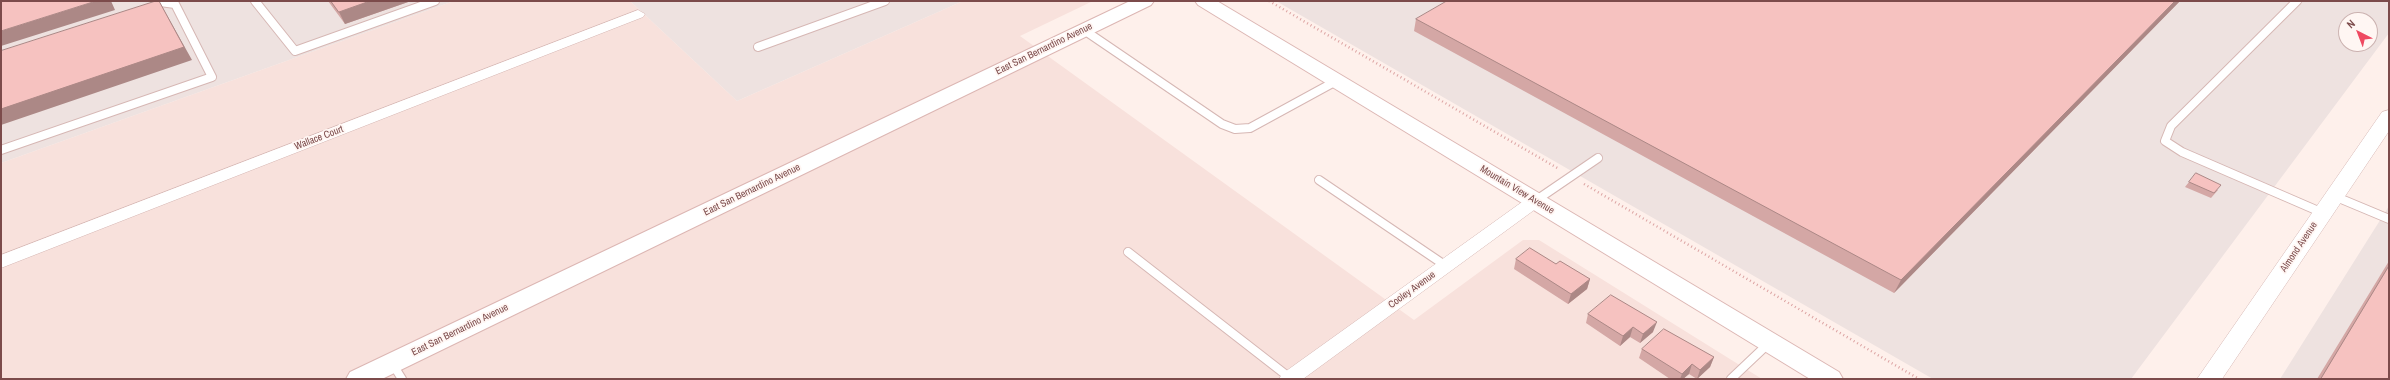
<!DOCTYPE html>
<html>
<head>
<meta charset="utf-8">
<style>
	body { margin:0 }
	#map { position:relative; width:2390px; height:380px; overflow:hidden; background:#fef0eb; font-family:"Archivo Narrow",sans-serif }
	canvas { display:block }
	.frame { position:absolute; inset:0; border:2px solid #7c4b4b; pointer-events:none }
	.north { position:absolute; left:2338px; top:12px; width:40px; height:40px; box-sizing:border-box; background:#fff6f3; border:1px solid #cbb2b0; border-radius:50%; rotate:318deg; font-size:11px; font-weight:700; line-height:16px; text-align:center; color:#7c4b4b }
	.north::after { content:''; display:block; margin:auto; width:14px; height:18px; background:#ef4961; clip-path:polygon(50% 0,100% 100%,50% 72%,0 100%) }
</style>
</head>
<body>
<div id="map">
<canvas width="2390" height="380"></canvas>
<div class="frame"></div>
<div class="north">N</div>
</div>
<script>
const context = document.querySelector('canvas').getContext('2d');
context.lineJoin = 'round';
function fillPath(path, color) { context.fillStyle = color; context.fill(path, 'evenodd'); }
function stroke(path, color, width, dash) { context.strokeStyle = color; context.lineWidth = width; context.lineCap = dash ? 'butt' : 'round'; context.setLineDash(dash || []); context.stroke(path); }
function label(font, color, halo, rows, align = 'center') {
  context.font = font + ' "Archivo Narrow",sans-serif'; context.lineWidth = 3.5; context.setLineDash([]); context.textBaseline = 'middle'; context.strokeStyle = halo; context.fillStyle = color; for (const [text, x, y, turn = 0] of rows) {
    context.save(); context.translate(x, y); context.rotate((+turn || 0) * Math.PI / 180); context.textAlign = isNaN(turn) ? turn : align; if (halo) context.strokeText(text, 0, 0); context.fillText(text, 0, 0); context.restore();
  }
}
const residential = new Path2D(`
	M454,1H630L737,101L963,1H1093L1020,36L1414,320L1523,240H1539L1762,379H1V163Z`);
const industrial = new Path2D(`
	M1,1H454L1,163Z
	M630,1H963L737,101Z
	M1276,1H2389V33L2131,379H1933ZM2346,20H2370V44H2346Z
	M2389,206V379H2280Z`);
const path = new Path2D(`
	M1269,1L1559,169
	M1584,184L1919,379`);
const service = new Path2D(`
	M255,1L295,51L435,1
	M2297,1L2171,126L2165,141L2182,152L2323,213
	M1084,30L1222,124L1235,129L1250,128L1338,80
	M758,47L885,1
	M1,150L212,77L175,4L160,2
	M1319,180L1446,266
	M2334,196L2389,219
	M1535,201L1598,158
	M1128,252L1290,378
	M392,363L402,379
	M1731,379L1769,343`);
const minor = new Path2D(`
	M638,10L645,14L643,17L1,268V255Z
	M1535,195L1541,197L1544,201L1541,205L1303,379H1279L1282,374L1529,197Z`);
const tertiary = new Path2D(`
	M2389,110V131L2222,379H2197L2382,112Z`);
const secondary = new Path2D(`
	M1130,1H1154L1151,5L382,379H346L350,372Z
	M1195,1H1217L1839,372L1843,379H1810L1198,5Z`);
const wall = new Path2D(`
	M328,1H411L345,24Z
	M2180,1L1894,293L1414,31L1416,19Z
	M2189,182L2218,190L2211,198L2185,187Z
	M1516,259L1556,264L1590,279L1587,289L1568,304L1514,269Z
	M2389,261V379H2317Z
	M1588,314L1653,332L1640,343L1630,337L1620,346L1586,323Z
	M1642,349L1714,357L1710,367L1697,379L1689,374L1683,379H1670L1639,358Z`);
const shadedWall = new Path2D(`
	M96,1H111L115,10L1,46V31Z
	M159,1L192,60L1,125V109Z
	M370,1H411L345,24L339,12Z
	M2175,1H2180L1894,293L1901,280Z
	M1590,279L1587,289L1568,304L1571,294Z
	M1657,322L1653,332L1640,343L1643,334Z
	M1633,327L1630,337L1620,346L1623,336Z
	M1714,357L1710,367L1697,379L1700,370Z
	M1692,364L1689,374L1683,379H1680L1682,374Z`);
const building = new Path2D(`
	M1,1H96L1,31Z
	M156,1H159L184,47L1,109V51Z
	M331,1H370L339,12Z
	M1447,1H2175L1901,280L1416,19Z
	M2196,173L2221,185L2214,193L2189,182Z
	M1530,248L1556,264L1560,261L1590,279L1571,294L1516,259Z
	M2389,266V379H2321Z
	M1611,295L1657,322L1643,334L1633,327L1623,336L1588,314Z
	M1664,329L1714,357L1700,370L1692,364L1682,374L1642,349Z`);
const streetNames = [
	["East San Bernardino Avenue",1044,49,-26],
	["Wallace Court",319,138,-21],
	["East San Bernardino Avenue",752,190,-26],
	["Mountain View Avenue",1517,190,31],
	["Almond Avenue",2299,247,-56],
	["Cooley Avenue",1412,290,-36],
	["East San Bernardino Avenue",460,330,-26]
];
fillPath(residential, '#f8e1dc');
fillPath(industrial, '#eee2e0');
stroke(service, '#d6b7b4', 10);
stroke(minor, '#d6b7b4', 1);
stroke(tertiary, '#d6b7b4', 1);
stroke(secondary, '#dcb6b3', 2);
stroke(path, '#dca3a2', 2.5, [1, 3]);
stroke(service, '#fff', 8);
fillPath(minor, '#fff');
fillPath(tertiary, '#fff');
fillPath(secondary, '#fff');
fillPath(wall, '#d4a7a5');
fillPath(shadedWall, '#ac8886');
fillPath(building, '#f6c2c0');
stroke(building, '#ac8886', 1);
label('10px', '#7c4b4b', '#fff6f3', streetNames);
</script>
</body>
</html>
